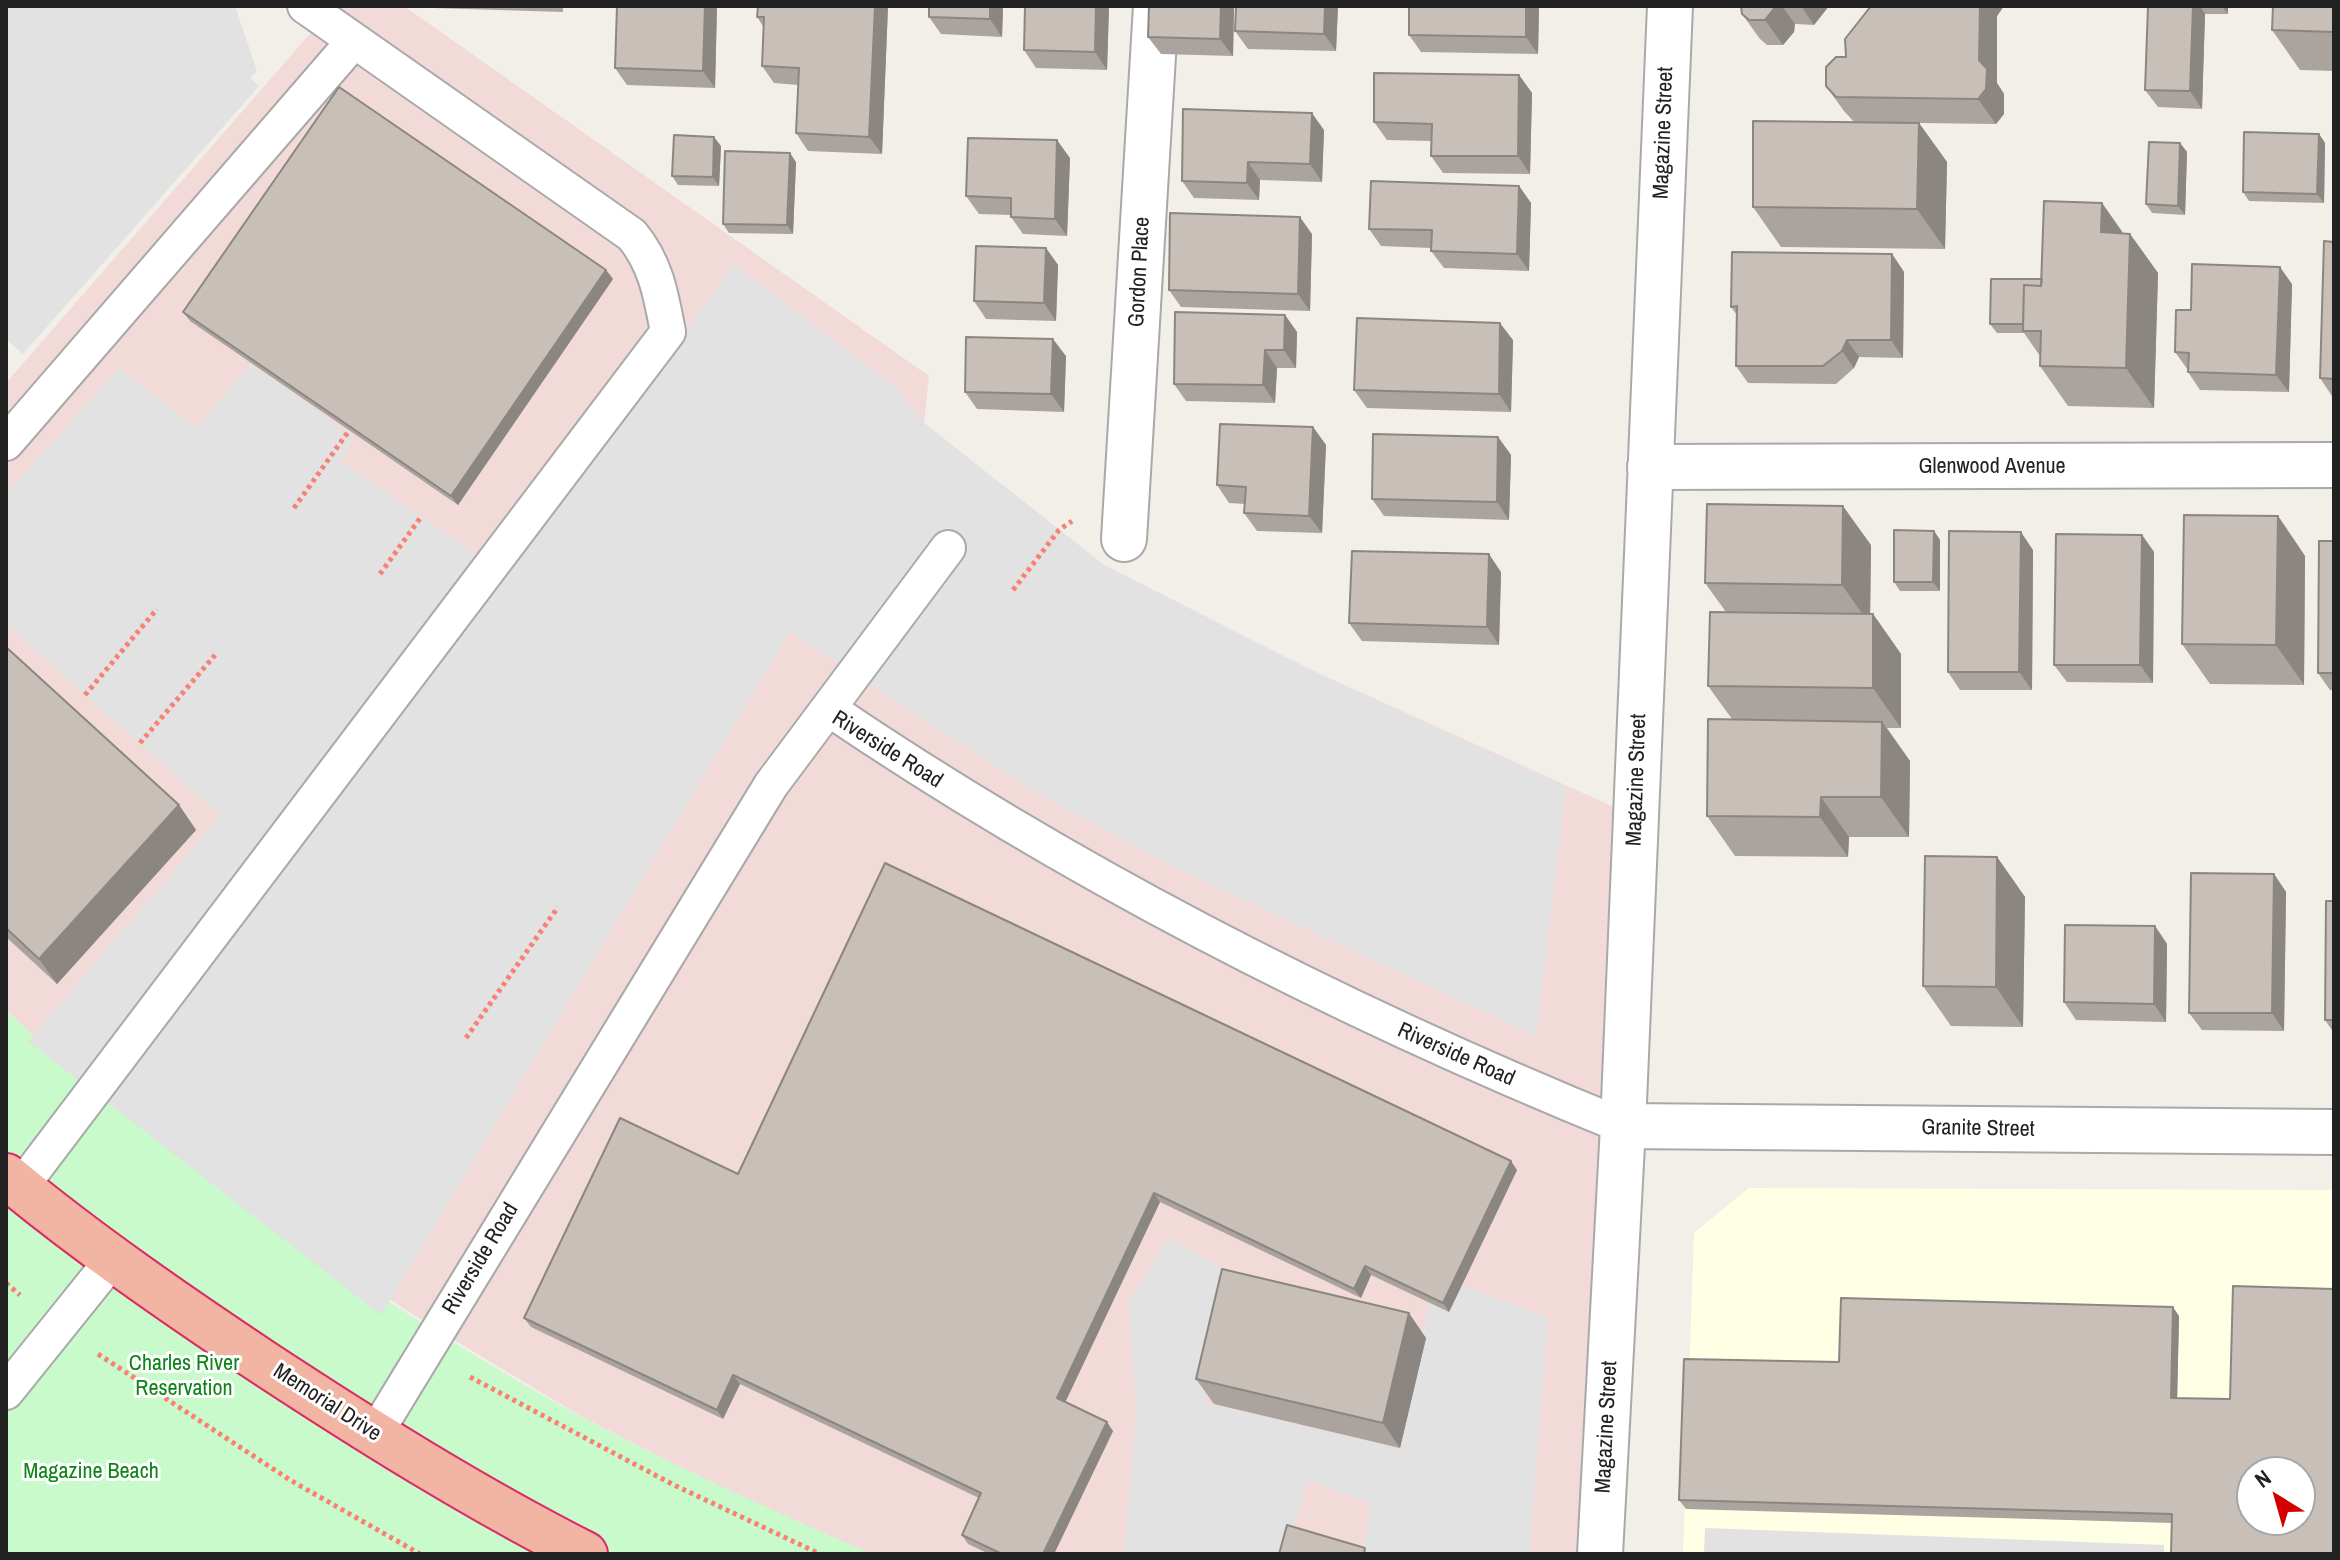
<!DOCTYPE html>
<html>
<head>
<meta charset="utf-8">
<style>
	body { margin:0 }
	#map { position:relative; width:2340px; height:1560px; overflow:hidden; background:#f2efe9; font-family:"Archivo Narrow",sans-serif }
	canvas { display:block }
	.frame { position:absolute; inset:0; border:8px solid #222; pointer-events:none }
	.north { position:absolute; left:2236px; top:1456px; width:80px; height:80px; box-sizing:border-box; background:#fff; border:2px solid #a7a7a7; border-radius:50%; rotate:323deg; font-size:22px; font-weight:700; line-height:32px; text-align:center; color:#222 }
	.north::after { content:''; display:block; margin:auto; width:28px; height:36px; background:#d40000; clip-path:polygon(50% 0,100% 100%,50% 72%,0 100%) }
</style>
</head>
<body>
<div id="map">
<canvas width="2340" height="1560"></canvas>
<div class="frame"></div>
<div class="north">N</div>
</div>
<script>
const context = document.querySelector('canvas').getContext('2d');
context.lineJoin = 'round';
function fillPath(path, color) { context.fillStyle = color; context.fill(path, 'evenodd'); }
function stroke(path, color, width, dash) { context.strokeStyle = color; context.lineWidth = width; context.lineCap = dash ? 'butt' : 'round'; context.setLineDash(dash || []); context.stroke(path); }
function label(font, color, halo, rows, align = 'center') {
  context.font = font + ' "Archivo Narrow",sans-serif'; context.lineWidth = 6; context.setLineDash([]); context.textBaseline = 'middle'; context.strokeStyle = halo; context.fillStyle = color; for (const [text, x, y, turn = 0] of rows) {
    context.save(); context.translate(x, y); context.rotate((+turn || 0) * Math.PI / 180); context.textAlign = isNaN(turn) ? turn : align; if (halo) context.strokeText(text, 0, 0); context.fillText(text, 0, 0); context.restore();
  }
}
const commercial = new Path2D(`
	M334,6H404L929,376L924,423L1104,565L1307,668L1636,817L1600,1554H871L710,1483L579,1415L439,1331L310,1248L98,1092L6,1011V383Z`);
const education = new Path2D(`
	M1749,1188L2334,1190V1554H1683L1694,1233ZM2252,1472H2300V1520H2252Z`);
const park = new Path2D(`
	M6,1011C180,1165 376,1304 580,1416C675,1467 773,1510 871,1554H6Z`);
const parking = new Path2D(`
	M6,6H235L257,71L250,78L259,86L23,354L6,339Z
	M734,264L898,389L924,423L1104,565L1307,668L1566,787L1536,1036L1184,872L1035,792L790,632L381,1315L28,1041L221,816L6,624V494L119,368L196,428L251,363L354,437L342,462L508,576Z
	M1169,1238L1231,1273L1204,1403L1397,1448L1435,1276L1548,1318L1529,1554H1362L1371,1503L1307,1480L1287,1554H1124L1137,1409L1128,1303Z
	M1705,1528L2164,1545V1554H1704Z`);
const path = new Path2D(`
	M294,508L348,432
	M380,574L421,517
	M1013,590L1059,530L1072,521
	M85,695L157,609
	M140,743L215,655
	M466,1038L558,907
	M6,1283L20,1295
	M98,1354L290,1480L420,1554
	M470,1377L674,1485L820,1554`);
const service = new Path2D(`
	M6,443L353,42
	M829,709C1077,877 1345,1013 1623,1126
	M20,1188L668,332C661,295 656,264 632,235L305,6
	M6,1392L113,1259
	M375,1434L771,785L948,548`);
const minor = new Path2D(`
	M1650,467L2334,465
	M1124,539L1156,6`);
const tertiary = new Path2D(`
	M1623,1126L2334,1132
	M1600,1554L1623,1126L1670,6`);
const trunk = new Path2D(`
	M6,1176C87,1243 174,1303 261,1361C366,1430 473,1497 585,1554`);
const wall = new Path2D(`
	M432,6H563V12L433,8Z
	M717,6L715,88L627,85L615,68Z
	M888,6L882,154L808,151L796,133L798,85L774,83L762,66L763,26L757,17Z
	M929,6H1003L1002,37L941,34L929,17Z
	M1025,6H1109L1107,70L1036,68L1024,50Z
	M1234,6L1233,56L1161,54L1148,37Z
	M1236,6H1338L1336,51L1248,49L1235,31Z
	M1409,6H1539L1538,54L1421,52L1409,35Z
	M1741,6H1829L1814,25L1795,24L1794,32L1783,45H1767L1760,39L1742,14Z
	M1871,6H2004L1997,16V83L2004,94V114L1996,124L1919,123L1947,162L1945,249L1781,247L1753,207L1854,122L1844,111L1826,86L1846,57Z
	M2148,6H2228V14H2205L2202,109L2158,107L2145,90Z
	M2334,6V71L2300,70L2272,30Z
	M1519,75L1532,93L1530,174L1443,173L1431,156L1432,141L1387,140L1374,122Z
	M1324,130L1322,182L1260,180L1259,200L1194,198L1182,181Z
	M2319,134L2325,143L2324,203L2249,201L2243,192Z
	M2180,143L2187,152L2185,215L2152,213L2146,204Z
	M721,146L719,186L678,185L672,176Z
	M1070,158L1067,236L1023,234L1011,217V215L979,214L966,196Z
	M796,162L793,234L729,233L723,224Z
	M1519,186L1531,203L1529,271L1444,268L1431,251V248L1381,246L1369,229Z
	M2102,203L2123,233L2130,234L2158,273L2154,408L2068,406L2040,366V356L2024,333H1997L1990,324L2042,279Z
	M1312,234L1310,311L1181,307L1169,290Z
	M2334,242V396H2332L2320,378Z
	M1046,248L1058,265L1056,321L986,319L974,301Z
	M1892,254L1904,272L1903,358L1859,357L1854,368L1836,384L1748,383L1736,366L1737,315L1731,307Z
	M606,270L613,279L458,505L190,321L183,312Z
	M2292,284L2289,392L2200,390L2188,372V370L2175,352L2191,310Z
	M1285,315L1297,332L1296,368H1277L1275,403L1186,401L1174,384Z
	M1513,340L1511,412L1367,408L1354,390Z
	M1066,356L1064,412L977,409L965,392Z
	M1313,427L1326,445L1322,533L1257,531L1244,513L1245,504L1229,503L1217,485Z
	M1498,437L1511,455L1509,520L1384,516L1372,499Z
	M2278,516L2305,556L2304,685L2210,684L2182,644Z
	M1934,531L1940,540V591H1900L1894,582Z
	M2142,535L2154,552L2153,683L2067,682L2054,665Z
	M2334,541V690H2330L2318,673Z
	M1871,545L1870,614H1873L1901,654V728H1887L1910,761L1909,837H1849L1848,857L1735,856L1707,816L1732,719L1708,686L1726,612L1705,583Z
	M2033,550L2032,690H1960L1948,672Z
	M1501,572L1499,645L1362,641L1349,623Z
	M6,647L179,805L196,830L57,984L6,937Z
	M1997,857L2025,897L2023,1027L1951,1026L1923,986Z
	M2274,874L2286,892L2284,1031L2202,1030L2189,1013Z
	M2334,901V1033L2325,1020Z
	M2155,926L2167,944L2166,1022L2076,1020L2064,1002Z
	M1517,1170L1449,1312L1371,1275L1361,1298L1160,1202L1065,1402L1113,1431L1054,1554H989L968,1544L962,1535L979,1498L740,1384L723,1419L531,1327L524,1318L738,1174Z
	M2179,1316L2177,1398L2230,1399L2172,1523L1686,1509L1679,1500L1839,1362Z
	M1426,1338L1400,1448L1214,1404L1196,1379Z`);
const shadedWall = new Path2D(`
	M705,6H717L715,88L703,71Z
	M875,6H888L882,154L869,137Z
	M990,6H1003L1002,37L990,19Z
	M1096,6H1109L1107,70L1095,52Z
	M1221,6H1234L1233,56L1220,39Z
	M1325,6H1338L1336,51L1324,34Z
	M1526,6H1539L1538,54L1526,37Z
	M1776,6H1782L1795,24L1794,32L1783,45L1765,20Z
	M1801,6H1829L1814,25Z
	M1980,6H2004L1997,16V83L2004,94V114L1996,124L1978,99Z
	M2193,6H2200L2205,14L2202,109L2190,91Z
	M2222,6H2228V14Z
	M1519,75L1532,93L1530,174L1518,156Z
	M1312,113L1324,130L1322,182L1310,164Z
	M1919,123L1947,162L1945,249L1917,209Z
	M2319,134L2325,143L2324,203L2317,194Z
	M714,137L721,146L719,186L713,177Z
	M1057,140L1070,158L1067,236L1055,219Z
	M2180,143L2187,152L2185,215L2178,206Z
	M790,153L796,162L793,234L787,225Z
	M1248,162L1260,180L1259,200L1247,183Z
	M1519,186L1531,203L1529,271L1517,254Z
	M2102,203L2130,243L2101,232Z
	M1300,217L1312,234L1310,311L1298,294Z
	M2130,234L2158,273L2154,408L2126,368Z
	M1046,248L1058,265L1056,321L1044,303Z
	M1892,254L1904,272L1903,358L1891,340Z
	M2280,267L2292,284L2289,392L2276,375Z
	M606,270L613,279L458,505L451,496Z
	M1285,315L1297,332L1296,368L1284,350Z
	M1500,323L1513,340L1511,412L1499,394Z
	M1053,339L1066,356L1064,412L1051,394Z
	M1847,340L1859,357L1854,368L1842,351Z
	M1265,350L1277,368L1275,403L1263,385Z
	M1313,427L1326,445L1322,533L1309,516Z
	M1498,437L1511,455L1509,520L1497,502Z
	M1843,506L1871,545L1870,625L1842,585Z
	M2278,516L2305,556L2304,685L2276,645Z
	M1934,531L1940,540V591L1933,582Z
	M2021,532L2033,550L2032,690L2019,672Z
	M2142,535L2154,552L2153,683L2140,665Z
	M1489,554L1501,572L1499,645L1487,627Z
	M1873,614L1901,654V728L1873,688Z
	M1882,722L1910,761L1909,837L1881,797Z
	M1821,797L1849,837L1848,857L1820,817Z
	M179,805L196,830L57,984L39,959Z
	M1997,857L2025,897L2023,1027L1996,987Z
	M2274,874L2286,892L2284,1031L2272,1013Z
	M2155,926L2167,944L2166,1022L2154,1004Z
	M1511,1161L1517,1170L1449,1312L1443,1303Z
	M1154,1193L1160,1202L1063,1407L1057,1398Z
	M1365,1266L1371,1275L1361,1298L1354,1289Z
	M2173,1307L2179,1316L2177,1407L2171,1398Z
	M1409,1313L1426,1338L1400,1448L1383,1423Z
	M733,1375L740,1384L723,1419L717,1410Z
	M1107,1422L1113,1431L1054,1554H1043Z`);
const building = new Path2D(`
	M617,6H705L703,71L615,68Z
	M758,6H875L869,137L796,133L799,68L762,66L764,17H757Z
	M929,6H990V19L929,17Z
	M1025,6H1096L1095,52L1024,50Z
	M1149,6H1221L1220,39L1148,37Z
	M1236,6H1325L1324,34L1235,31Z
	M1409,6H1526V37L1409,35Z
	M1741,6H1776L1765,20H1749L1742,14Z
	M1871,6H1980L1979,60L1987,69L1986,89L1978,99L1836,97L1826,86V67L1836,57H1846L1845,39Z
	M2148,6H2193L2190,91L2145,90Z
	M2273,6H2334V32L2272,30Z
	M1374,73L1519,75L1518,156H1431L1432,124L1374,122Z
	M339,87L606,270L451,496L183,312Z
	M1183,109L1312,113L1310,164L1248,162L1247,183L1182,181Z
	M1753,121L1919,123L1917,209L1753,207Z
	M2244,132L2319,134L2317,194L2243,192Z
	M674,135L714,137L713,177L672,176Z
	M968,138L1057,140L1055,219L1011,217V198L966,196Z
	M2149,142L2180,143L2178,206L2146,204Z
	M725,151L790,153L787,225L723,224Z
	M1371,181L1519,186L1517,254L1431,251L1432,230L1369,229Z
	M2044,201L2102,203L2101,232L2130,234L2126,368L2040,366L2041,331H2023L2024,285L2041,286Z
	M1170,213L1300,217L1298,294L1169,290Z
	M2324,241L2334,242V379L2320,378Z
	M976,246L1046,248L1044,303L974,301Z
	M1732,252L1892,254L1891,340H1847L1842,351L1823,366H1736L1737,306L1731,307Z
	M2192,264L2280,267L2276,375L2188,372L2189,353L2175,352L2176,310H2191Z
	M1991,279H2042L2041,286L2024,285L2023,324H1990Z
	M1175,312L1285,315L1284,350H1265L1263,385L1174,384Z
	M1357,318L1500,323L1499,394L1354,390Z
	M966,337L1053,339L1051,394L965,392Z
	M1220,424L1313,427L1309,516L1244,513L1246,487L1217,485Z
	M1373,434L1498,437L1497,502L1372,499Z
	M1707,504L1843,506L1842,585L1705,583Z
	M2184,515L2278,516L2276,645L2182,644Z
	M1894,530L1934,531L1933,582H1894Z
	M1949,531L2021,532L2019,672H1948Z
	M2056,534L2142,535L2140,665H2054Z
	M2319,541H2334V673H2318Z
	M1352,551L1489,554L1487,627L1349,623Z
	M1710,612L1873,614V688L1708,686Z
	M6,647L179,805L39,959L6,928Z
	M1708,719L1882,722L1881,797H1821L1820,817L1707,816Z
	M1925,856L1997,857L1996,987L1923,986Z
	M885,863L1511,1161L1443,1303L1365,1266L1354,1289L1154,1193L1057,1398L1107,1422L1043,1554H1002L962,1535L981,1493L733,1375L717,1410L524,1318L620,1118L738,1174Z
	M2191,873L2274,874L2272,1013H2189Z
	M2326,901H2334V1020H2325Z
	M2065,925L2155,926L2154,1004L2064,1002Z
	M1222,1269L1409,1313L1383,1423L1196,1379Z
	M2233,1286L2334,1289V1554H2171L2172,1514L1679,1500L1684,1359L1839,1362L1841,1298L2173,1307L2171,1398L2230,1399ZM2252,1472H2300V1520H2252Z
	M1287,1525L1365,1548L1364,1554H1279Z`);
const streetNames = [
	["Magazine Street",1664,133,-88],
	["Gordon Place",1140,272,-87],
	["Glenwood Avenue",1992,467],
	["Riverside Road",887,750,32],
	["Magazine Street",1637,780,-88],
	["Riverside Road",1456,1055,24],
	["Granite Street",1978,1129,1],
	["Riverside Road",481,1259,-59],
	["Memorial Drive",327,1403,33],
	["Magazine Street",1607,1427,-87]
];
const parkNames = [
	["Charles River",184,1364],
	["Reservation",184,1389],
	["Magazine Beach",91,1472]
];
fillPath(commercial, '#f2dad9');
fillPath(education, '#ffffe5');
fillPath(park, '#c8facc');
fillPath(parking, '#e2e2e2');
stroke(service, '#a9a9a9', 38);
stroke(minor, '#a9a9a9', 48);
stroke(tertiary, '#a9a9a9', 48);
stroke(trunk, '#dc2a67', 48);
stroke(path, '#fa8072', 5, [4, 4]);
stroke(service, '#fff', 34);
stroke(minor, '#fff', 44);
stroke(tertiary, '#fff', 44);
stroke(trunk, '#f2b4a3', 44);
fillPath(wall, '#aba49e');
fillPath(shadedWall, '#8b8681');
fillPath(building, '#c7bfb8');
stroke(building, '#8b8681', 2);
label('22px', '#222', '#fff', streetNames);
label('22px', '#0c8416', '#fff', parkNames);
</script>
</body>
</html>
